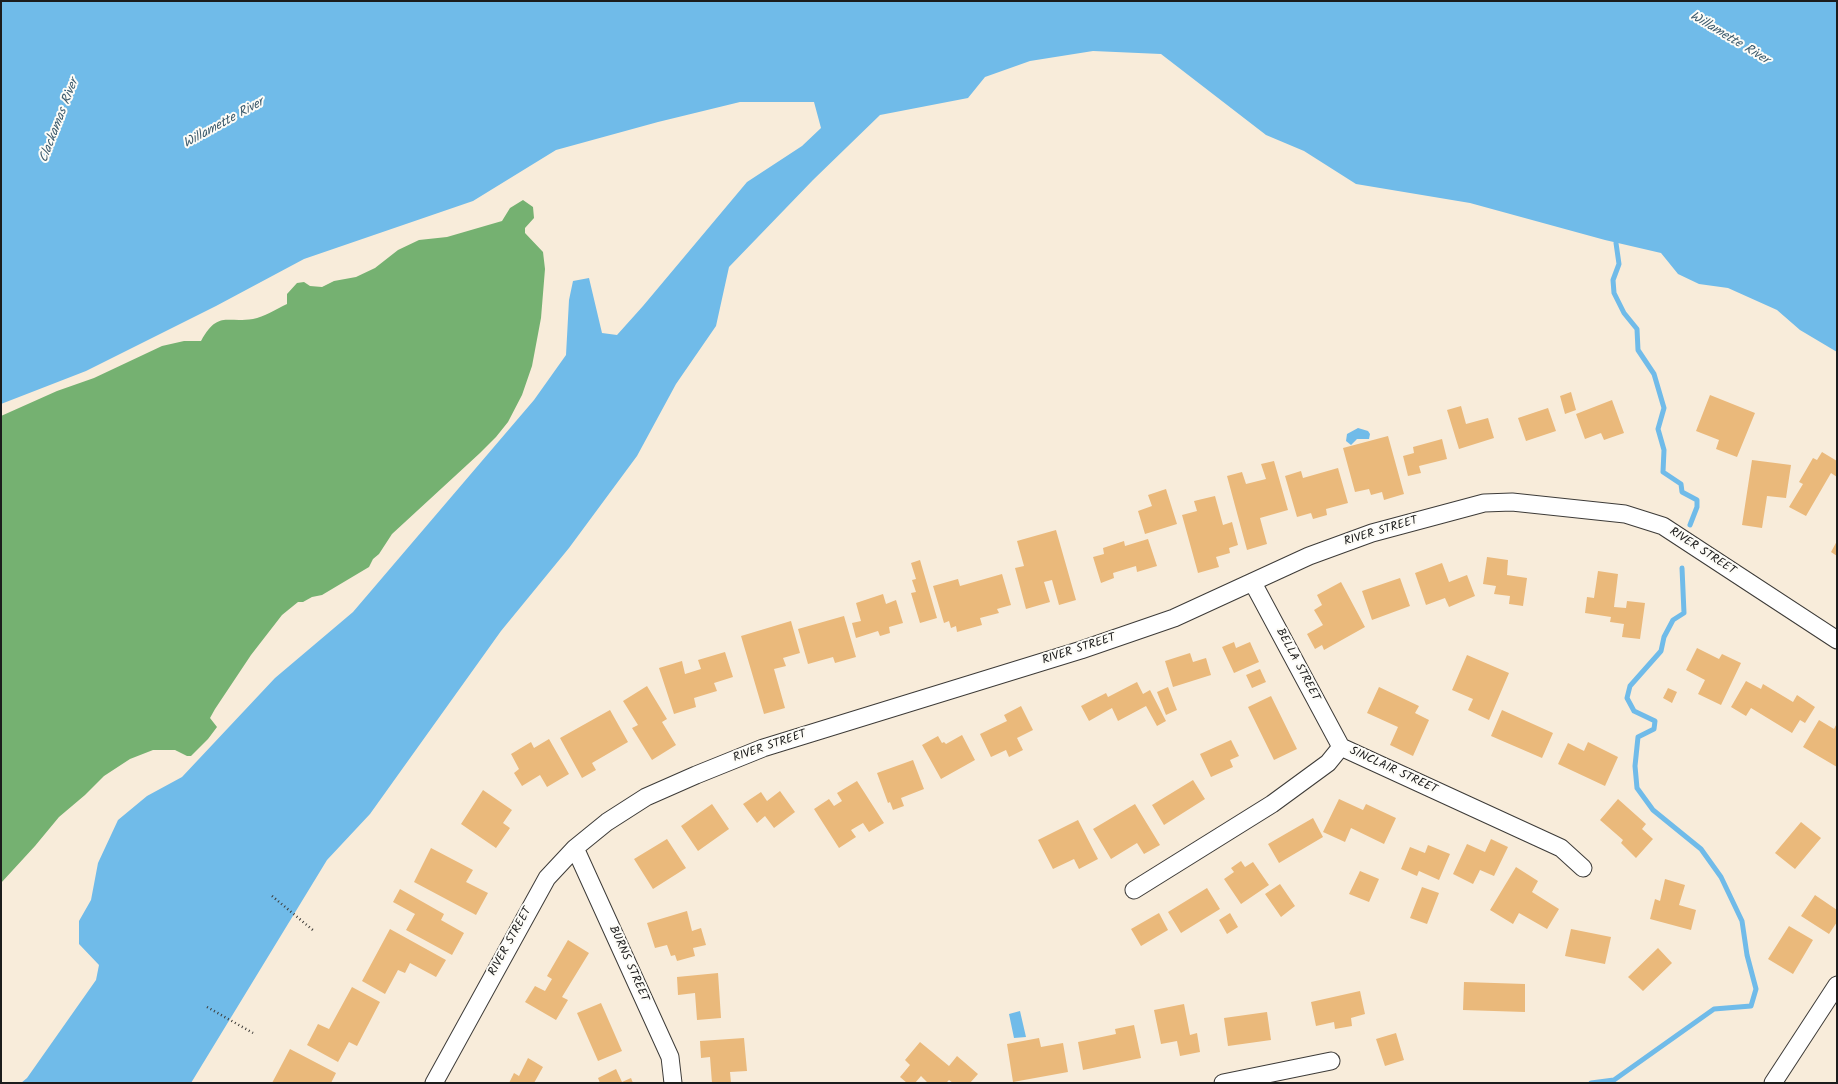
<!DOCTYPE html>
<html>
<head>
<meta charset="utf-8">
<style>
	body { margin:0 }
	#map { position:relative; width:1838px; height:1084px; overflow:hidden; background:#f8ecda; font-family:Kalam,sans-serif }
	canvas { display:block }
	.frame { position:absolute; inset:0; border:2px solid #1c1c1c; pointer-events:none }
</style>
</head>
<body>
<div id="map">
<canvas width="1838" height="1084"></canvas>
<div class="frame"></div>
</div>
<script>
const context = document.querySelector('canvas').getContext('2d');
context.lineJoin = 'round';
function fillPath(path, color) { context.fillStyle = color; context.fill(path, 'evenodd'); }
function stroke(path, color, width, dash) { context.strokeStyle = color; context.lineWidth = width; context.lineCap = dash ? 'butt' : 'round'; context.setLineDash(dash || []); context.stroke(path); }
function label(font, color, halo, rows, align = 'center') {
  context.font = font + ' Kalam,sans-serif'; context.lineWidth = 4; context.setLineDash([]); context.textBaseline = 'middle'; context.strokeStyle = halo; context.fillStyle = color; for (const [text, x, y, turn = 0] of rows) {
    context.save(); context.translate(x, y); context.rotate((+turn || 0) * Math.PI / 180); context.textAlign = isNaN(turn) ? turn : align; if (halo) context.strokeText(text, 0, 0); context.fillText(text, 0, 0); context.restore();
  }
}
const forest = new Path2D(`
	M523,200L533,207L534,218L525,228V233L543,252L545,269L541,318L532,366L522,395L508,422L496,437L480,453L392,534L379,554L373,559L369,567L322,595L312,597L303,602H298L282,615L251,655L215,709L210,718L217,727L208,739L191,756H187L175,750H153L130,759L104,776L85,795L59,817L35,846L1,883V416L57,391L94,378L162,346L184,341H201C218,311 225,323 253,319C264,317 276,309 287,304V294L297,283L304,282L310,286L322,287L334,281L356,277L375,268L398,250L419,240L447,237L502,221L510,208Z`);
const water = new Path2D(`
	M1,1H1837V352L1800,330L1777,310L1728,288L1699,284L1678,274L1661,253L1605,240L1470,203L1356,184L1304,151L1266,135L1161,54L1093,51L1030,61L985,77L968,98L880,115L813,180L729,267L716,326L676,384L637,456L569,548L501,631L370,814L327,860L191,1083H21L27,1078L96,980L99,965L79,944V921L91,900L98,863L118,820L147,796L182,777L275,678L353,612L534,400L566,355L569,300L573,281L589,278L602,333L617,335L643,306L747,182L802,146L821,128L814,102H740L658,122L556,150L473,201L304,259L216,306L86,371L1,404Z
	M1358,428L1368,431L1370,434L1369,439H1357L1351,445L1346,441L1347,434Z
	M1020,1011L1026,1037L1014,1038L1009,1014Z`);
const stream = new Path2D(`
	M1616,243L1619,264L1613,280L1614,293L1624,313L1637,329L1638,350L1654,374L1664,408L1658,429L1664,450L1663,472L1681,484L1682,492L1697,500V507L1690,525
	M1591,1083L1614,1080L1714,1009L1751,1006L1756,989L1747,955L1742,921L1721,877L1701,849L1653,810L1637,788L1635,766L1638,737L1654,729L1655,721L1634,711L1627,698L1630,686L1661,651L1664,637L1673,620L1684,613L1682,568`);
const building = new Path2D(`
	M1571,392L1576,410L1565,414L1560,396Z
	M1710,395L1755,413L1737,457L1716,449L1719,440L1696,431Z
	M1612,400L1624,433L1604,440L1601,433L1585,439L1576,414Z
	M1461,406L1466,424L1488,418L1494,438L1459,449L1447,410Z
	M1548,408L1556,431L1526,441L1518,418Z
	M1388,436L1404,494L1384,500L1382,492L1371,495L1369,489L1355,492L1343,448Z
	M1442,439L1447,459L1419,466L1421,473L1408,476L1403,456L1414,453L1413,447Z
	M1822,452L1837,461V477L1831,473L1806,516L1789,507L1803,484L1799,482L1813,458L1817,460Z
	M1752,460L1791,465L1786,498L1767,496L1762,528L1742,525Z
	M1274,461L1288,510L1260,518L1267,544L1247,550L1227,476L1242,472L1246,484L1266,479L1261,464Z
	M1338,468L1348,503L1326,509L1327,515L1313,519L1311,513L1297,517L1285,476L1301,471L1303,478Z
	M1166,489L1177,524L1145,534L1138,511L1152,506L1148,495Z
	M1215,496L1223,525L1232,522L1238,545L1229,548L1230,553L1216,557L1219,567L1198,573L1182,515L1197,511L1194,501Z
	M1056,530L1076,600L1059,605L1052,580L1044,582L1050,602L1026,609L1015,568L1024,566L1017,541Z
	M1148,539L1157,566L1137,572L1136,566L1113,573L1114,578L1101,583L1093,557L1104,554L1103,548L1124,541L1125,546Z
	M1837,541V556L1831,552Z
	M1487,557L1508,560L1507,575L1527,578L1523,606L1509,604L1510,596L1494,594L1496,586L1483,584Z
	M920,560L937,618L920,623L911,593L916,592L912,580L916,579L911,563Z
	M1442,563L1449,582L1467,575L1475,596L1449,607L1445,598L1426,605L1415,573Z
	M1598,571L1618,574L1614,607L1626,608L1627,601L1645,603L1640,639L1622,637L1624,624L1610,622L1611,617L1585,613L1587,597L1594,598Z
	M1002,574L1011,605L997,609L999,613L980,618L982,625L957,632L956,626L951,628L949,621L944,623L933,586L958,579L960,586Z
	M1400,578L1410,606L1372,620L1362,591Z
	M1341,582L1365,627L1324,650L1322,645L1315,649L1307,634L1323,625L1314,610L1322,605L1317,595Z
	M883,594L886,604L896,600L903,623L889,627L890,633L880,636L878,631L856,638L852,623L861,621L856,603Z
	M844,616L856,657L835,663L833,657L808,664L798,629Z
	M791,621L800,653L783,658L786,666L774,669L785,708L764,714L741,636Z
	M1234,642L1236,648L1250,642L1259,662L1234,673L1222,647Z
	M1697,648L1719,659L1722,654L1741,663L1721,705L1698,694L1705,680L1686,670Z
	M725,652L733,677L714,683L717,691L694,698L696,707L674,714L659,668L682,661L685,674L701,669L698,660Z
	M1190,653L1193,662L1206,658L1211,675L1173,687L1165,661Z
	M1467,655L1509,673L1489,720L1468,710L1473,699L1452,690Z
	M1260,669L1266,682L1252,688L1246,675Z
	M1746,681L1761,689L1763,684L1793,702L1797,695L1815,707L1805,723L1800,720L1792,733L1751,708L1746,716L1731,707Z
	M1137,682L1143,694L1150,690L1166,721L1157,726L1146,706L1118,721L1112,708L1089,721L1081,706L1106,693L1108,697Z
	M647,686L667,719L662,722L676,745L652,760L632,728L638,725L623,701Z
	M1168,687L1177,710L1166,715L1157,692Z
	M1379,687L1419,706L1415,713L1429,720L1413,756L1390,745L1398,727L1367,713Z
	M1668,688L1677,692L1672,703L1663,698Z
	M1271,696L1297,749L1274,760L1248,707Z
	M1021,706L1033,730L1017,738L1023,750L1009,757L1006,750L991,757L980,734L1007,721L1004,715Z
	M610,710L628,742L592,763L596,770L582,778L560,738Z
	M1502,710L1553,733L1542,758L1491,736Z
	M1819,720L1834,729L1837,723V767L1803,747Z
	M962,735L975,760L941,779L922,745L938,736L942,743L944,742L946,744Z
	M549,739L569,774L547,787L540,775L522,786L514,773L519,769L511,754L531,742L534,748Z
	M1231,740L1239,756L1230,760L1233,767L1211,777L1200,754Z
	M1588,742L1618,757L1605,786L1558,764L1568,743L1584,751Z
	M913,760L924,789L901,798L904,806L893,810L890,802L888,803L877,773Z
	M1193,780L1205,799L1164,825L1152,805Z
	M857,781L884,823L869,832L863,823L851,830L856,837L839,848L814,809L829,799L834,806L842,801L837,793Z
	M483,790L512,810L503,823L510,828L496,848L461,824Z
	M780,791L795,812L774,828L765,816L757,823L743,804L761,792L767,801Z
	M1339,799L1363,810L1366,804L1396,818L1384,844L1351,828L1345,842L1323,832Z
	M1618,799L1646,824L1642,829L1653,839L1636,858L1621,843L1623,840L1600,820Z
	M712,804L729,829L698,851L681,826Z
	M1135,804L1160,845L1144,854L1137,843L1111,859L1093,829Z
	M1313,818L1323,837L1279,863L1268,844Z
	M1078,820L1098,859L1079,869L1074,859L1053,869L1038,840Z
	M1801,822L1821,838L1795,869L1775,853Z
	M667,839L686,868L653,889L634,859Z
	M1491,839L1508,847L1494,876L1480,870L1473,884L1453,874L1467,844L1485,852Z
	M1428,845L1450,854L1439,880L1419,871L1417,876L1401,869L1410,847L1425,853Z
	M431,848L473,870L466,882L488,893L476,915L414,882Z
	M1241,861L1245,867L1253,862L1269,885L1241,904L1224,879L1234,872L1231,868Z
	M1516,867L1538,881L1532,892L1559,909L1547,929L1519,913L1513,924L1490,910Z
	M1360,871L1379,879L1369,902L1349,894Z
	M1665,879L1685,885L1679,905L1696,910L1691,930L1650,919L1655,899L1660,901Z
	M1280,884L1295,906L1281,917L1265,894Z
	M1422,887L1439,893L1427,924L1410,918Z
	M1207,888L1220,909L1181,933L1168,912Z
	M400,889L444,914L441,920L464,933L452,955L406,930L415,914L393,902Z
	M1815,895L1837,910V922L1829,934L1801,916Z
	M687,911L692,931L701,928L706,945L693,948L695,956L677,961L675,955L671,956L667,945L655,948L647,923Z
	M1159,913L1168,930L1141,946L1131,929Z
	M1230,913L1238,927L1227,934L1219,920Z
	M1789,926L1813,940L1793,974L1768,959Z
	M390,929L446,960L436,977L410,963L405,973L398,970L385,994L362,981Z
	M1571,929L1611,937L1605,964L1565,956Z
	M568,940L589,953L562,997L568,1000L556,1020L525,1002L535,986L545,991L552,979L547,976Z
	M1658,948L1672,963L1643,991L1628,977Z
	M718,973L721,1018L697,1020L695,993L678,995L677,977Z
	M1464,982L1525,984V1012L1463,1010Z
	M352,987L380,1002L357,1046L349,1042L338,1062L307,1045L318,1024L329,1029Z
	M1360,991L1365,1014L1351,1018L1352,1026L1335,1029L1334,1022L1316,1026L1311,1002Z
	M601,1003L622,1051L598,1061L577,1013Z
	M1184,1004L1190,1035L1197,1033L1200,1052L1180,1056L1177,1041L1161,1044L1154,1010Z
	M1267,1012L1271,1040L1228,1046L1224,1018Z
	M1134,1025L1141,1058L1083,1070L1078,1042L1116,1034L1115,1029Z
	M1396,1033L1404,1060L1385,1066L1376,1039Z
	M744,1038L747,1071L730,1072L731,1083H712L710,1057L701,1058L700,1041Z
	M1039,1038L1041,1047L1063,1043L1068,1072L1013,1082L1007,1044Z
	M920,1042L949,1066L957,1056L978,1074L970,1083H953L949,1080L946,1083H928L921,1076L915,1083H907L900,1077L910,1065L905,1060Z
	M290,1049L336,1073L331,1083L319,1082L318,1083H272Z
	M528,1058L543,1067L534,1083H509L514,1073L519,1076Z
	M616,1069L622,1082L631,1078L633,1083H600L598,1078Z`);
const path = new Path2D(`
	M272,896L314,931
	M207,1007L253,1033`);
const street = new Path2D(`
	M1253,583L1341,747
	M1341,747L1561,848L1583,868
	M575,848L670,1057L673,1083
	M1134,890L1272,804L1328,763L1341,747
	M434,1083L547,878L575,848L607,822L646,797L696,775L763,748L1081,650L1174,618L1309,556L1372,533L1484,503L1512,502L1625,514L1663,526L1837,640
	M1223,1083L1331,1061
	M1773,1083L1837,985`);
const streetNames = [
	["RIVER STREET",1381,532,-17],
	["RIVER STREET",1702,552,33],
	["RIVER STREET",1079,650,-18],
	["BELLA STREET",1297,665,62],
	["RIVER STREET",770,747,-19],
	["SINCLAIR STREET",1393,771,25],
	["RIVER STREET",511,942,-61],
	["BURNS STREET",628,964,66]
];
const waterNames = [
	["Willamette River",1729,39,31],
	["Clackamas River",60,121,-69],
	["Willamette River",224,124,-29]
];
fillPath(forest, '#75b171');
fillPath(water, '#70bbe9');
stroke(stream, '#70bbe9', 5);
fillPath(building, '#eab97b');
stroke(street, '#3d3b38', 19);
stroke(path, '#3d3b38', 2.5, [1, 3]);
stroke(street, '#fff', 17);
label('12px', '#1c1c1c', '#fdfcf7', streetNames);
label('italic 13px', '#3e5c6e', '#fdfcf7', waterNames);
</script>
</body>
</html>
